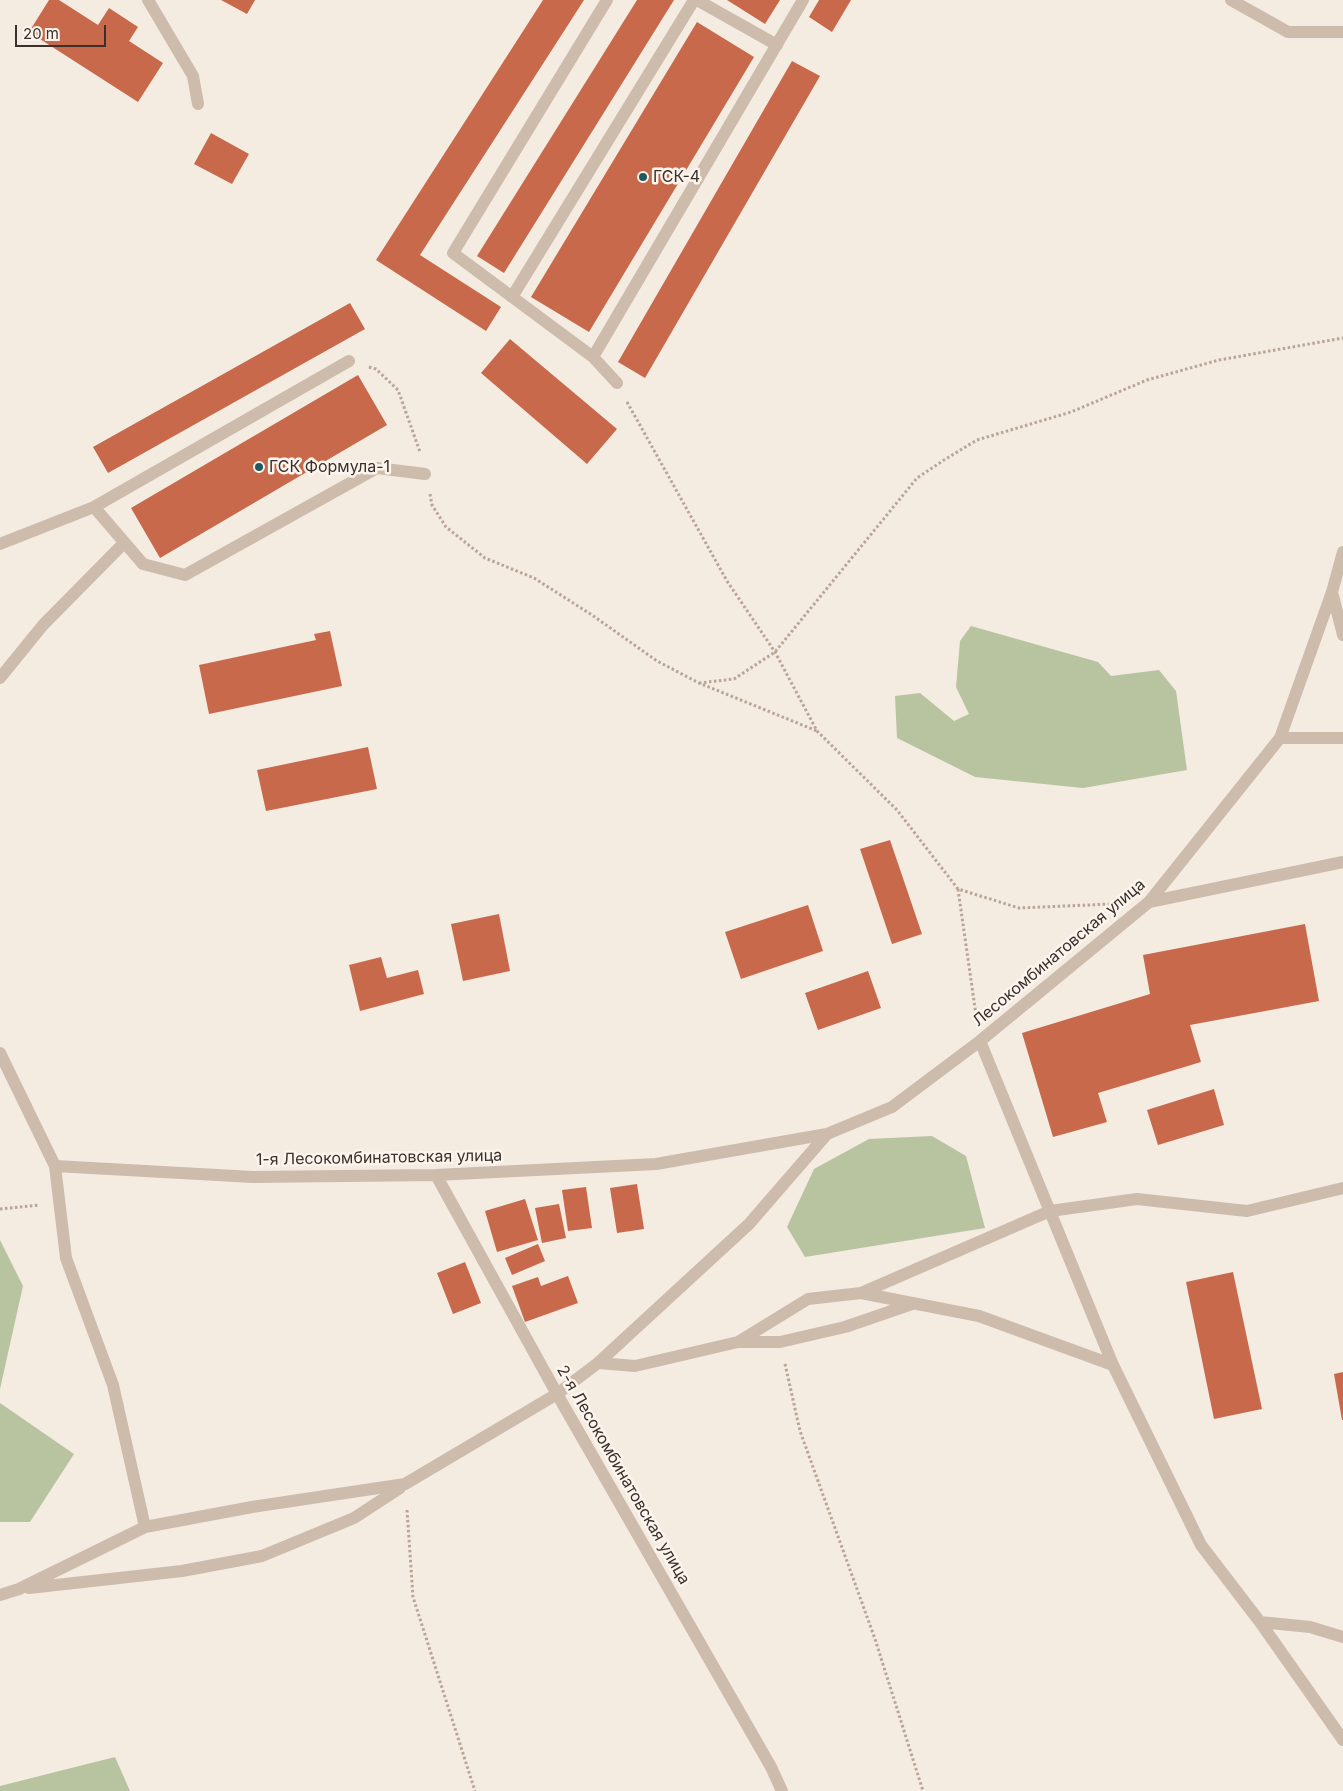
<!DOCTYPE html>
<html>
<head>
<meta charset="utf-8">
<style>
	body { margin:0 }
	#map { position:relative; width:1343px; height:1791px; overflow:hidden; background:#f4ebe1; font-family:Inter,sans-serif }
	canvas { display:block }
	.scale { position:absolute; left:15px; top:25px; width:91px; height:22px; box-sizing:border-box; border:2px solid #3b302b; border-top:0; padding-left:6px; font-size:15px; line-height:18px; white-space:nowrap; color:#3b302b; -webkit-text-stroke:4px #fbf5ee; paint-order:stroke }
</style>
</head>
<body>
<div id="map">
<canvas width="1343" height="1791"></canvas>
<div class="scale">20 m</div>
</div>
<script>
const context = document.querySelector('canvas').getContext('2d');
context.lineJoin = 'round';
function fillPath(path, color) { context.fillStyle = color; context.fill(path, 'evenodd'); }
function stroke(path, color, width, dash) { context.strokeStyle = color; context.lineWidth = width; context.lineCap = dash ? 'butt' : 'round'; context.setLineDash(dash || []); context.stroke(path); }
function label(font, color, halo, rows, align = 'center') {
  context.font = font + ' Inter,sans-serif'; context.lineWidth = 5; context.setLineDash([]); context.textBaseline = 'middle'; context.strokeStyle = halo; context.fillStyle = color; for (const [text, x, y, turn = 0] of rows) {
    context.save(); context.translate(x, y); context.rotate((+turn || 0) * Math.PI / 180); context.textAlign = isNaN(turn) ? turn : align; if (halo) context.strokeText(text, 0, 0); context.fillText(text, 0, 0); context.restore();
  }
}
const green = new Path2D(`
	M971,626L1098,662L1111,676L1159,670L1176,691L1187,770L1083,788L975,777L897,738L895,696L920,693L954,721L969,714L956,687L960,641Z
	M932,1136L966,1156L985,1228L805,1257L787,1227L814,1169L869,1139Z
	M0,1240L23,1286L0,1389Z
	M0,1403L74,1454L30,1522H0Z
	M115,1757L130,1791H0V1786Z`);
const building = new Path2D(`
	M49,0H59L98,25L109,8L138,27L129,41L163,63L138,102L29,32Z
	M221,0H255L247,14Z
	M543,0H584L420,255L501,307L486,331L376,260Z
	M637,0H674L504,273L477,256Z
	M727,0H780L765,24Z
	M819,0H851L832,32L809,17Z
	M697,22L754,57L589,332L531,297Z
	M792,61L820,76L645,378L618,362Z
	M211,133L249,154L232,184L194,164Z
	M350,303L365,329L108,473L93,447Z
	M510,339L617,429L587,464L481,373Z
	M358,375L387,425L160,558L131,508Z
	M330,631L342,686L209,714L199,665L316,640L314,634Z
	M368,747L377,789L266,811L257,770Z
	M890,840L922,934L892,944L860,849Z
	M808,905L823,951L741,979L725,932Z
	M499,914L510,971L463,981L451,924Z
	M1305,924L1319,1001L1190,1025L1201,1062L1098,1093L1107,1122L1053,1137L1022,1033L1150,994L1143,955Z
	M381,957L387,978L418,970L424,994L360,1011L349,965Z
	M868,971L881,1008L818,1030L805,993Z
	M1214,1089L1224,1125L1158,1145L1147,1110Z
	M637,1184L644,1229L617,1233L610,1188Z
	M586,1187L592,1228L568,1231L562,1190Z
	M525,1199L538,1240L497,1252L485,1211Z
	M559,1204L566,1238L542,1243L535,1208Z
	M538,1244L545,1261L512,1275L505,1258Z
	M465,1262L481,1303L453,1314L437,1273Z
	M1233,1272L1262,1409L1214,1419L1186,1282Z
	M568,1276L578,1303L525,1322L512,1286L538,1277L541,1286Z
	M1343,1372V1420H1342L1334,1374Z`);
const path = new Path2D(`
	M369,367L376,369L398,390L420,452
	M627,402L727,581L775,652L817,731L897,810L958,889L1019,908L1111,904
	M430,494L432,505L446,527L485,558L534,578L592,615L657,661L699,683L817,731
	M699,683L734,679L775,652L917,478L944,460L977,440L1071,412L1147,380L1219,360L1343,338
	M958,889L976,1015
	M0,1209L39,1205
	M785,1364L800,1431L875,1639L923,1791
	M407,1510L413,1597L475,1791`);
const minor = new Path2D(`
	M148,0L193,76L198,104
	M607,0L453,253L593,357L617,383
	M697,0L777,45
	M1231,0L1288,32H1343
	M512,297L694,0
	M593,357L803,0
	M94,507L143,564L185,575L377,468L425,474
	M0,544L94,507L349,361
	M1332,592L1343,635
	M0,678L43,625L124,543
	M1280,738H1343
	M1149,902L1343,862
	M980,1041L1113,1365L1201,1545L1260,1622L1343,1740
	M0,1053L55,1166L253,1177L436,1175L656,1164L827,1134L892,1107L980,1041L1149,902L1280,738L1332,592L1343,552
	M55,1166L66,1258L113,1385L145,1527
	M436,1175L557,1394L771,1767L782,1791
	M861,1293L1050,1211L1137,1199L1247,1211L1343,1188
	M740,1342H780L845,1327L912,1304
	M598,1363L635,1366L738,1342L808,1299L861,1293L979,1316L1113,1365
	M29,1588L182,1571L262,1556L354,1518L400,1488
	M0,1595L19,1589L145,1527L252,1507L405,1484L557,1394L598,1363L749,1224L827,1134
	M1260,1622L1310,1627L1343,1637`);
const markers = [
	[643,177,5,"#1f5a5e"],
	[259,467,5,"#1f5a5e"]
];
const poiNames = [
	["ГСК-4",653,177],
	["ГСК Формула-1",269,467]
];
const streetNames = [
	["Лесокомбинатовская улица",1059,953,-40],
	["1-я Лесокомбинатовская улица",379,1158,-1],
	["2-я Лесокомбинатовская улица",623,1475,60]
];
fillPath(green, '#b8c4a0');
fillPath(building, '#c8694b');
stroke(path, '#b9a596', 3, [2.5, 2.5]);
stroke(minor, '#cdbbac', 12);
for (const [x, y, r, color] of markers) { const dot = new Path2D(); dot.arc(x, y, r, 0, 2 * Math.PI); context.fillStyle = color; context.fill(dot); stroke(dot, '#fbf5ee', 2); }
label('16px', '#3b302b', '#fbf5ee', poiNames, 'left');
label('16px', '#3b302b', '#fbf5ee', streetNames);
</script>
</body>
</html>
